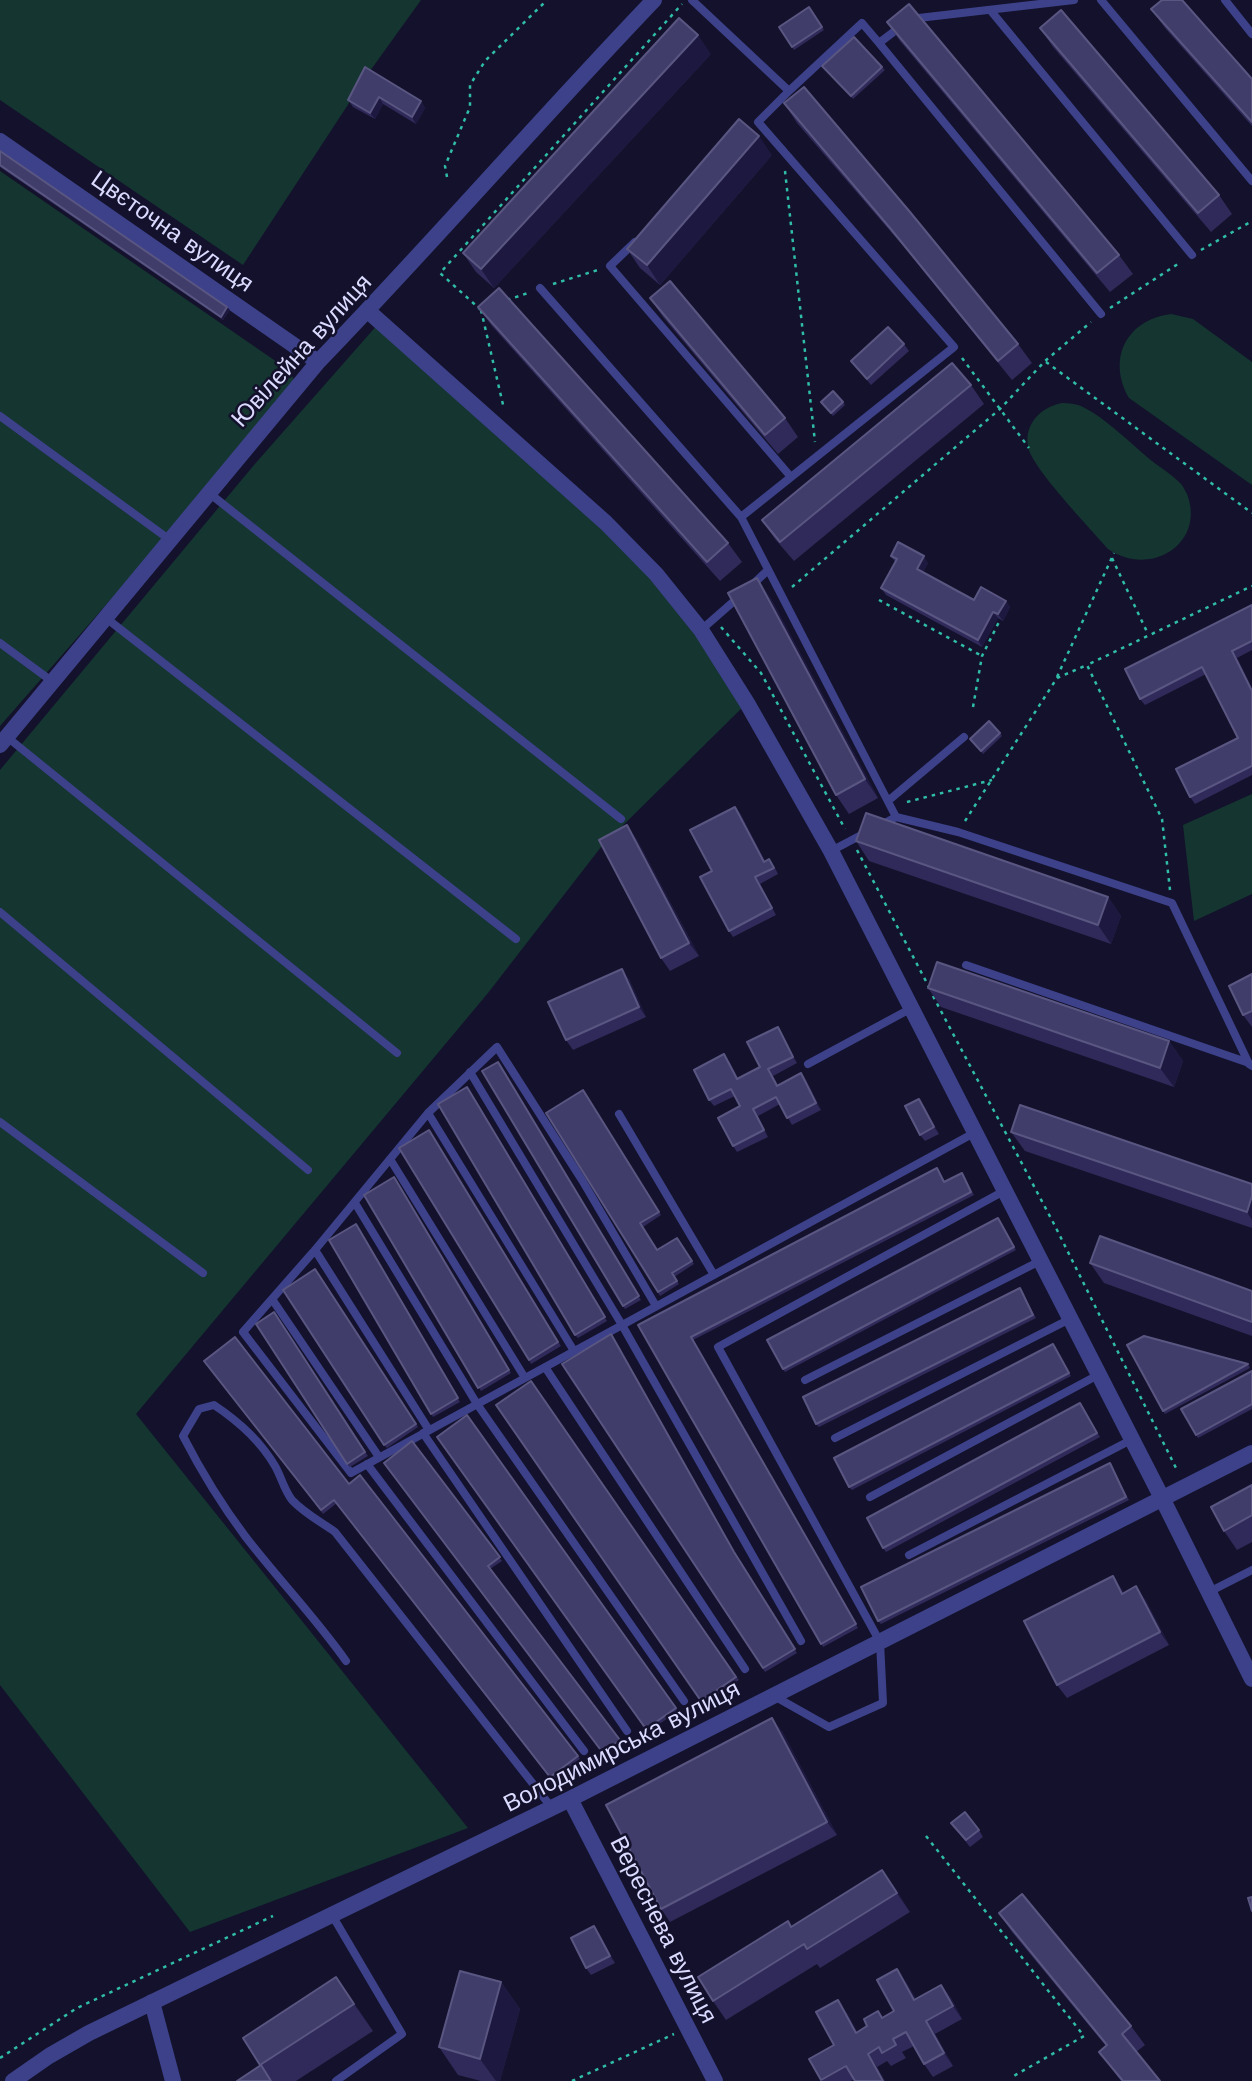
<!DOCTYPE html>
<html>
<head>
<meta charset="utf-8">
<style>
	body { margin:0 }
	canvas { display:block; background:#13112b }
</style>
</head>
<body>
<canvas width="1252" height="2081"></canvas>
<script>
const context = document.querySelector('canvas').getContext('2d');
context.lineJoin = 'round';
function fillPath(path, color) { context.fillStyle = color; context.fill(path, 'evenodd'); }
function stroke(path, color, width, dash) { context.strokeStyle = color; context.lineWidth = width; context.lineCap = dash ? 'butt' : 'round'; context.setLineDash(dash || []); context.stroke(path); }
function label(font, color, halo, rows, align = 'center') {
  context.font = font + ' "Work Sans",sans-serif'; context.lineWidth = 5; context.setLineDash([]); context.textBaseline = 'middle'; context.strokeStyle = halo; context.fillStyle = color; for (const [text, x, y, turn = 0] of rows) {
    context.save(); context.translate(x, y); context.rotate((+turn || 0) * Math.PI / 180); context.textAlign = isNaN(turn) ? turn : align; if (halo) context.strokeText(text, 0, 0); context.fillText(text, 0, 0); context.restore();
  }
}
const green = new Path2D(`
	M0,0H421L370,71L243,265L0,100Z
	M0,171L290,371L294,380L167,535L0,726Z
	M1171,314L1193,319L1252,362V485L1129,398C1107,359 1126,320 1171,314Z
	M379,323L656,574L747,703L601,847L488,993L136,1414L468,1828L190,1932L0,1685V770L254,465Z
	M1062,403C1070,403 1077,404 1083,407C1107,419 1131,444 1152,461C1161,468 1174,476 1182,485C1184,488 1185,491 1187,494C1206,544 1150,578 1108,549C1091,529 1036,472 1029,450C1022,426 1040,407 1062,403Z
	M1252,794V894L1194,921L1183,825Z`);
const path = new Path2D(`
	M785,171L815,442
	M447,177L445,166L470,107V85L485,61L547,0
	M1201,250L1252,221
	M553,284L601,269
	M507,300L531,292
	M1110,308L1181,262
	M481,310L504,409
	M481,310L440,273L682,4
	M962,358L1029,448
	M1046,362L1252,513
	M1112,558L1148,634
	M792,587L1000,409L1045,361L1091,322
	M879,600L982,656
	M721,627L761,673L845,829
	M1057,677L1114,553
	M973,707L982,656L999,622
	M907,802L992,780
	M965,821L1057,678L1087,665
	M857,850L929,987
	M1170,890L1162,819L1087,665L1252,586
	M933,996L1054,1224L1178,1472
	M926,1836L1084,2036L1012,2077
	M0,2058L77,2008L273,1916
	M572,2081L674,2034`);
const service = new Path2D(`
	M692,0L789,91L862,23L879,43L900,27
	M1101,0L1252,181
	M1225,0L1252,34
	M991,11L1192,255
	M910,19L1074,0
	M879,43L1101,314
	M789,91L758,122L954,347L741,517L896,817
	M635,242L610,266L791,477
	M540,288L741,517
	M0,416L170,540
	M209,493L621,819
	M750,587L768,570
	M106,618L516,939
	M701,630L741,595
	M0,643L53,682
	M7,737L397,1053
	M888,801L964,737
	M879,826L896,817L958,832L1172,903L1249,1064L1252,1066
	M831,851L867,832
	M0,912L308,1170
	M966,965L1249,1063
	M808,1064L910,1009
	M470,1072L622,1325L801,1641
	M428,1113L574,1351
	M619,1114L714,1275
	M0,1122L203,1273
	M390,1159L525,1378
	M355,1203L477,1404L684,1701
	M315,1250L429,1430
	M272,1299L379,1457
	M656,1306L582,1180L497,1047L428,1113L315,1250L243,1332L351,1473L974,1133
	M545,1367L745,1669
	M805,1380L1040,1261
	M423,1433L627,1731
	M835,1438L1070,1319
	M367,1464L584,1751
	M870,1497L1098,1375
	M909,1555L1131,1440
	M1209,1592L1252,1570
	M346,1661C315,1617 278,1579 245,1536C221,1504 201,1471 183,1436L199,1409L214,1405C238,1421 260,1440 275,1466C281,1476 284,1490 292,1500C304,1513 321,1522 335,1532L552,1808
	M774,1696L829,1727L883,1703L880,1642L718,1347L1004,1191
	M332,1915L402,2034L336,2081`);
const minor = new Path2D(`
	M0,141L318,362
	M368,311L606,523L656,574L701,630L747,703L831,851L1162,1498L1252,1679
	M0,745L318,362C433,243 540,119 654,0
	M570,1799L715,2081
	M152,2002L173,2081
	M13,2081L49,2056L89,2033L570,1799L1252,1453`);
const wall = new Path2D(`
	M809,7L824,30L794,50L779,27Z
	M1151,9L1252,79V126L1165,28Z
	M887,22L1119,255L1133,274L1110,292L900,41Z
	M1040,28L1219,195L1232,214L1211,232L1053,47Z
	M711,54L494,288L476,272L463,253Z
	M822,66L882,67L885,70L853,99Z
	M365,67L421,101L425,108L416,124L383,104L375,119L353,107L348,100Z
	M784,103L1018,344L1032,363L1012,380L904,247L797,123Z
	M0,151L230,310L223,320L0,167Z
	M772,155L660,285L640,268L627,249Z
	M650,298L785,418L798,437L778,454L663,317Z
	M478,307L728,543L742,562L720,581L492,326Z
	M904,344L909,351L871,385L851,361Z
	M971,385L984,404L794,561L775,539L762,520Z
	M843,402L845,405L833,416L823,405Z
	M891,556L928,563L923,572L974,600L1006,601L1010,607L1003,621L998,618L982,647L886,595L881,588L895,562Z
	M770,597L878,798L849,814L836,795Z
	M1252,605V650L1237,658L1252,688V775L1195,804L1190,797L1238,738L1206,674L1145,705L1140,699Z
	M1000,733L1002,736L983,754L970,739Z
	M740,813L765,861L774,866L778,874L760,884L776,915L733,937L729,931L712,871Z
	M636,838L699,956L670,971L661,958Z
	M856,841L1108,897L1121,916L1111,944L869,861Z
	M1252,974V1027L1243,1015Z
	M629,979L646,1017L573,1050L566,1040Z
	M928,988L1169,1041L1183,1061L1174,1087L941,1007Z
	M782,1034L797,1063L773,1076L778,1085L801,1073L806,1080L821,1110L792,1125L780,1104L758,1116L768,1137L737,1152L733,1146L740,1106L735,1096L714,1106L709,1100L729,1061L738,1078L760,1067Z
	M482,1071L641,1300L625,1309L623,1306Z
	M467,1087L607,1321L578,1338L575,1335Z
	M583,1090L661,1215L643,1227L658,1250L677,1238L694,1264L674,1277L679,1284L660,1296L546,1113Z
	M924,1106L939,1134L925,1141L920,1135Z
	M429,1130L561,1346L531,1364L529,1360Z
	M1011,1132L1252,1184V1228L1025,1151Z
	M939,1171L945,1182L964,1176L974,1195L693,1340L858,1628L823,1647L638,1325Z
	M394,1177L511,1373L481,1391L364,1195Z
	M998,1218L1016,1250L785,1372L783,1369Z
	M356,1224L460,1402L433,1417L329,1240Z
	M1090,1263L1252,1291V1336L1104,1283Z
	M315,1269L418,1427L387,1448L384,1445Z
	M1020,1288L1036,1318L819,1427L816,1424Z
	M274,1312L368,1456L350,1467L347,1464Z
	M1053,1344L1071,1376L852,1490L849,1487Z
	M207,1364L578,1756L580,1759L552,1781L337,1503L323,1514Z
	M562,1364L736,1556L797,1653L765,1672Z
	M1248,1364L1250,1368L1165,1414L1163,1411Z
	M1252,1371V1409L1198,1438L1196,1435Z
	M531,1381L739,1680L704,1704L496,1405Z
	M1080,1403L1100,1437L886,1552L883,1548Z
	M467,1415L678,1711L648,1732L437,1437Z
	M412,1441L502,1561L490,1569L622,1743L605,1756L384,1463Z
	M1110,1463L1129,1500L881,1624L878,1621Z
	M1252,1485V1542L1237,1550L1224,1531Z
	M1113,1576L1124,1593L1145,1599L1169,1645L1067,1698L1057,1685Z
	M782,1731L837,1835L670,1922L661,1909Z
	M951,1823L979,1830L983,1837L970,1847Z
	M882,1870L910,1912L820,1968L817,1964L726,2020L713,2001Z
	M999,1913L1131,2026L1145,2045L1136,2052L1160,2081H1121L1099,2052L1106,2046L1012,1932Z
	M599,1933L615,1963L591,1975L586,1968Z
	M336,1977L373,2031L296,2081H272L260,2065Z
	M501,1982L520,2009L500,2081H481L458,2075L439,2047Z
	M906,1982L916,1999L941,1985L951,1998L962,2019L935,2034L953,2066L933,2077L924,2064L914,2046L902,2052L906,2058L891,2066L887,2061L877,2067L885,2081H855L854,2079L851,2081H822L809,2059L834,2045L847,2013L857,2032L867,2026L878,2011L882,2018L894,2011Z`);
const shadedWall = new Path2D(`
	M698,35L711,54L494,288L481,269Z
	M379,97L383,104L375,119L370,113Z
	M421,101L425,108L416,124L412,117Z
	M759,136L772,155L660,285L647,265Z
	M227,307L230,310L223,320L221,317Z
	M924,556L928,563L922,575L917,569Z
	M757,578L770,597L878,798L865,779Z
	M1006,601L1010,607L1003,621L998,614Z
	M993,612L998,618L982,647L978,640Z
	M1232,651L1237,658L1252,688V691Z
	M735,807L740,813L769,868L764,862Z
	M627,825L636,838L699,956L689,943Z
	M755,877L760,884L776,915L772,908Z
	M1108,897L1121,916L1111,944L1098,925Z
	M622,969L629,979L646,1017L639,1007Z
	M778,1027L782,1034L797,1063L793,1057Z
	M1169,1041L1183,1061L1174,1087L1160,1068Z
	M801,1073L806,1080L821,1110L816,1103Z
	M919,1099L924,1106L939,1134L934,1127Z
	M753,1109L758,1116L768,1137L764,1130Z
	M1252,1196V1220L1247,1212Z
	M1113,1576L1122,1589L1131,1607L1122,1594Z
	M1136,1586L1145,1599L1169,1645L1160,1632Z
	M772,1718L782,1731L837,1835L827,1822Z
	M882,1870L896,1889L910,1912L897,1893Z
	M594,1926L599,1933L615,1963L610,1956Z
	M897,1969L906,1982L924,2013L914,2000Z
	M336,1977L355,2004L373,2031L354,2004Z
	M501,1982L520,2009L500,2081H496L480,2059Z
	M941,1985L951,1998L962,2019L953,2006Z
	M838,2000L847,2013L865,2046L856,2033Z
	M926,2021L935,2034L953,2066L944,2053Z
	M868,2054L877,2067L885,2081H883Z`);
const building = new Path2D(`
	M1162,0H1182L1252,79V122L1151,9Z
	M909,4L1119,255L1097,273L887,22Z
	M809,7L822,27L792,47L779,27Z
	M1061,10L1219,195L1198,213L1040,28Z
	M679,18L698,35L481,269L463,253Z
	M854,37L882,67L851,96L822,66Z
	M365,67L421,101L412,117L379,97L370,113L348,100Z
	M804,87L910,212L1018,344L998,361L890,228L784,103Z
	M739,119L759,136L647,265L627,249Z
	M0,151L227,307L221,317L0,165Z
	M670,281L785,418L765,435L650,298Z
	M499,288L728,543L707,562L478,307Z
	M888,327L904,344L867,379L851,361Z
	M952,363L971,385L780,542L762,520Z
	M833,391L843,402L831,413L821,402Z
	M898,542L924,556L917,569L974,600L981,587L1006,601L998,614L993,612L978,640L881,588L897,559L891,556Z
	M757,578L865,779L836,795L728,593Z
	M1252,605V641L1232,651L1252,691V766L1190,797L1176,769L1238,738L1202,667L1140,699L1125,669Z
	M989,721L1000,733L981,751L970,739Z
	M735,807L764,862L769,859L774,868L755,877L772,908L729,931L700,877L712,871L690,830Z
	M866,813L1108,897L1098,925L856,841Z
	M627,825L689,943L661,958L599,840Z
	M937,962L1169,1041L1160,1068L928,988Z
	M622,969L639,1007L566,1040L548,1002Z
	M1252,974V1011L1243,1015L1229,986Z
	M778,1027L793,1057L768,1069L777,1086L801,1073L816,1103L787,1118L776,1097L753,1109L764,1130L733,1146L718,1118L740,1106L731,1089L709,1100L694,1070L724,1054L737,1079L760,1067L747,1042Z
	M498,1062L639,1296L623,1306L482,1071Z
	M467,1087L605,1317L575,1335L438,1104Z
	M583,1090L659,1212L640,1223L657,1250L677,1238L692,1261L672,1273L677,1281L658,1292L546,1113Z
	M919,1099L934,1127L920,1135L905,1106Z
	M1020,1105L1252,1184V1196L1247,1212L1011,1132Z
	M429,1130L558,1342L529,1360L399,1148Z
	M937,1168L944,1182L962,1173L971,1192L691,1337L856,1624L821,1644L638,1325Z
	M394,1177L509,1370L478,1388L364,1195Z
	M998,1218L1014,1247L783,1369L767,1340Z
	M356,1224L458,1398L431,1414L329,1240Z
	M1100,1236L1252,1291V1322L1090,1263Z
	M315,1269L416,1424L384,1445L283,1290Z
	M1020,1288L1033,1315L816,1424L803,1397Z
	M274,1312L365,1452L347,1464L256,1324Z
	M611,1334L734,1552L795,1649L763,1668L562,1364Z
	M1144,1336L1248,1364L1163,1411L1127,1345Z
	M235,1337L349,1484L360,1475L578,1756L550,1777L334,1500L321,1510L204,1361Z
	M1053,1344L1069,1373L849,1487L834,1458Z
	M1252,1371V1404L1196,1435L1181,1409Z
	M531,1381L736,1677L701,1701L496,1405Z
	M1080,1403L1097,1433L883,1548L867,1518Z
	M467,1415L676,1708L646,1729L437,1437Z
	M412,1441L500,1557L488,1566L620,1740L603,1753L384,1463Z
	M1110,1463L1126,1497L878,1621L861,1587Z
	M1252,1485V1515L1224,1531L1211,1507Z
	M1113,1576L1122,1594L1136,1586L1160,1632L1057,1685L1024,1621Z
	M772,1718L827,1822L661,1909L606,1805Z
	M965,1812L979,1830L966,1840L951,1823Z
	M882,1870L897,1893L807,1949L804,1944L713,2001L698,1977L788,1921L791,1927Z
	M1022,1894L1131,2026L1122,2034L1160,2081H1123L1099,2052L1107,2045L999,1913Z
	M1252,1897V1911L1248,1898Z
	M594,1926L610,1956L586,1968L571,1938Z
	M897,1969L914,2000L941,1985L953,2006L926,2021L944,2053L924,2064L906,2032L893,2039L896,2045L882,2053L879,2047L868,2054L883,2081H855L846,2066L821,2080L809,2059L834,2045L816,2012L838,2000L856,2033L867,2026L864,2019L878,2011L882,2018L894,2011L877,1980Z
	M460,1971L501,1982L480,2059L439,2047Z
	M336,1977L354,2004L260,2065L243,2038Z
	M261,2065L271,2081H237Z`);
const streetNames = [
	["Цвєточна вулиця",172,232,35],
	["Ювілейна вулиця",302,351,-48],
	["Володимирська вулиця",622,1747,-27],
	["Вереснева вулиця",663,1930,63]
];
fillPath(green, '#143530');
stroke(path, '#30bda7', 2.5, [3.5, 5]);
stroke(service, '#3c4189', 8);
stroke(minor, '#3c4189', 16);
fillPath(wall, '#2f2a59');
fillPath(shadedWall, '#1c183f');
fillPath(building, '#413d6a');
stroke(building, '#5a5682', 2);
label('24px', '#dbdaff', '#13112b', streetNames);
</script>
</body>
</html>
